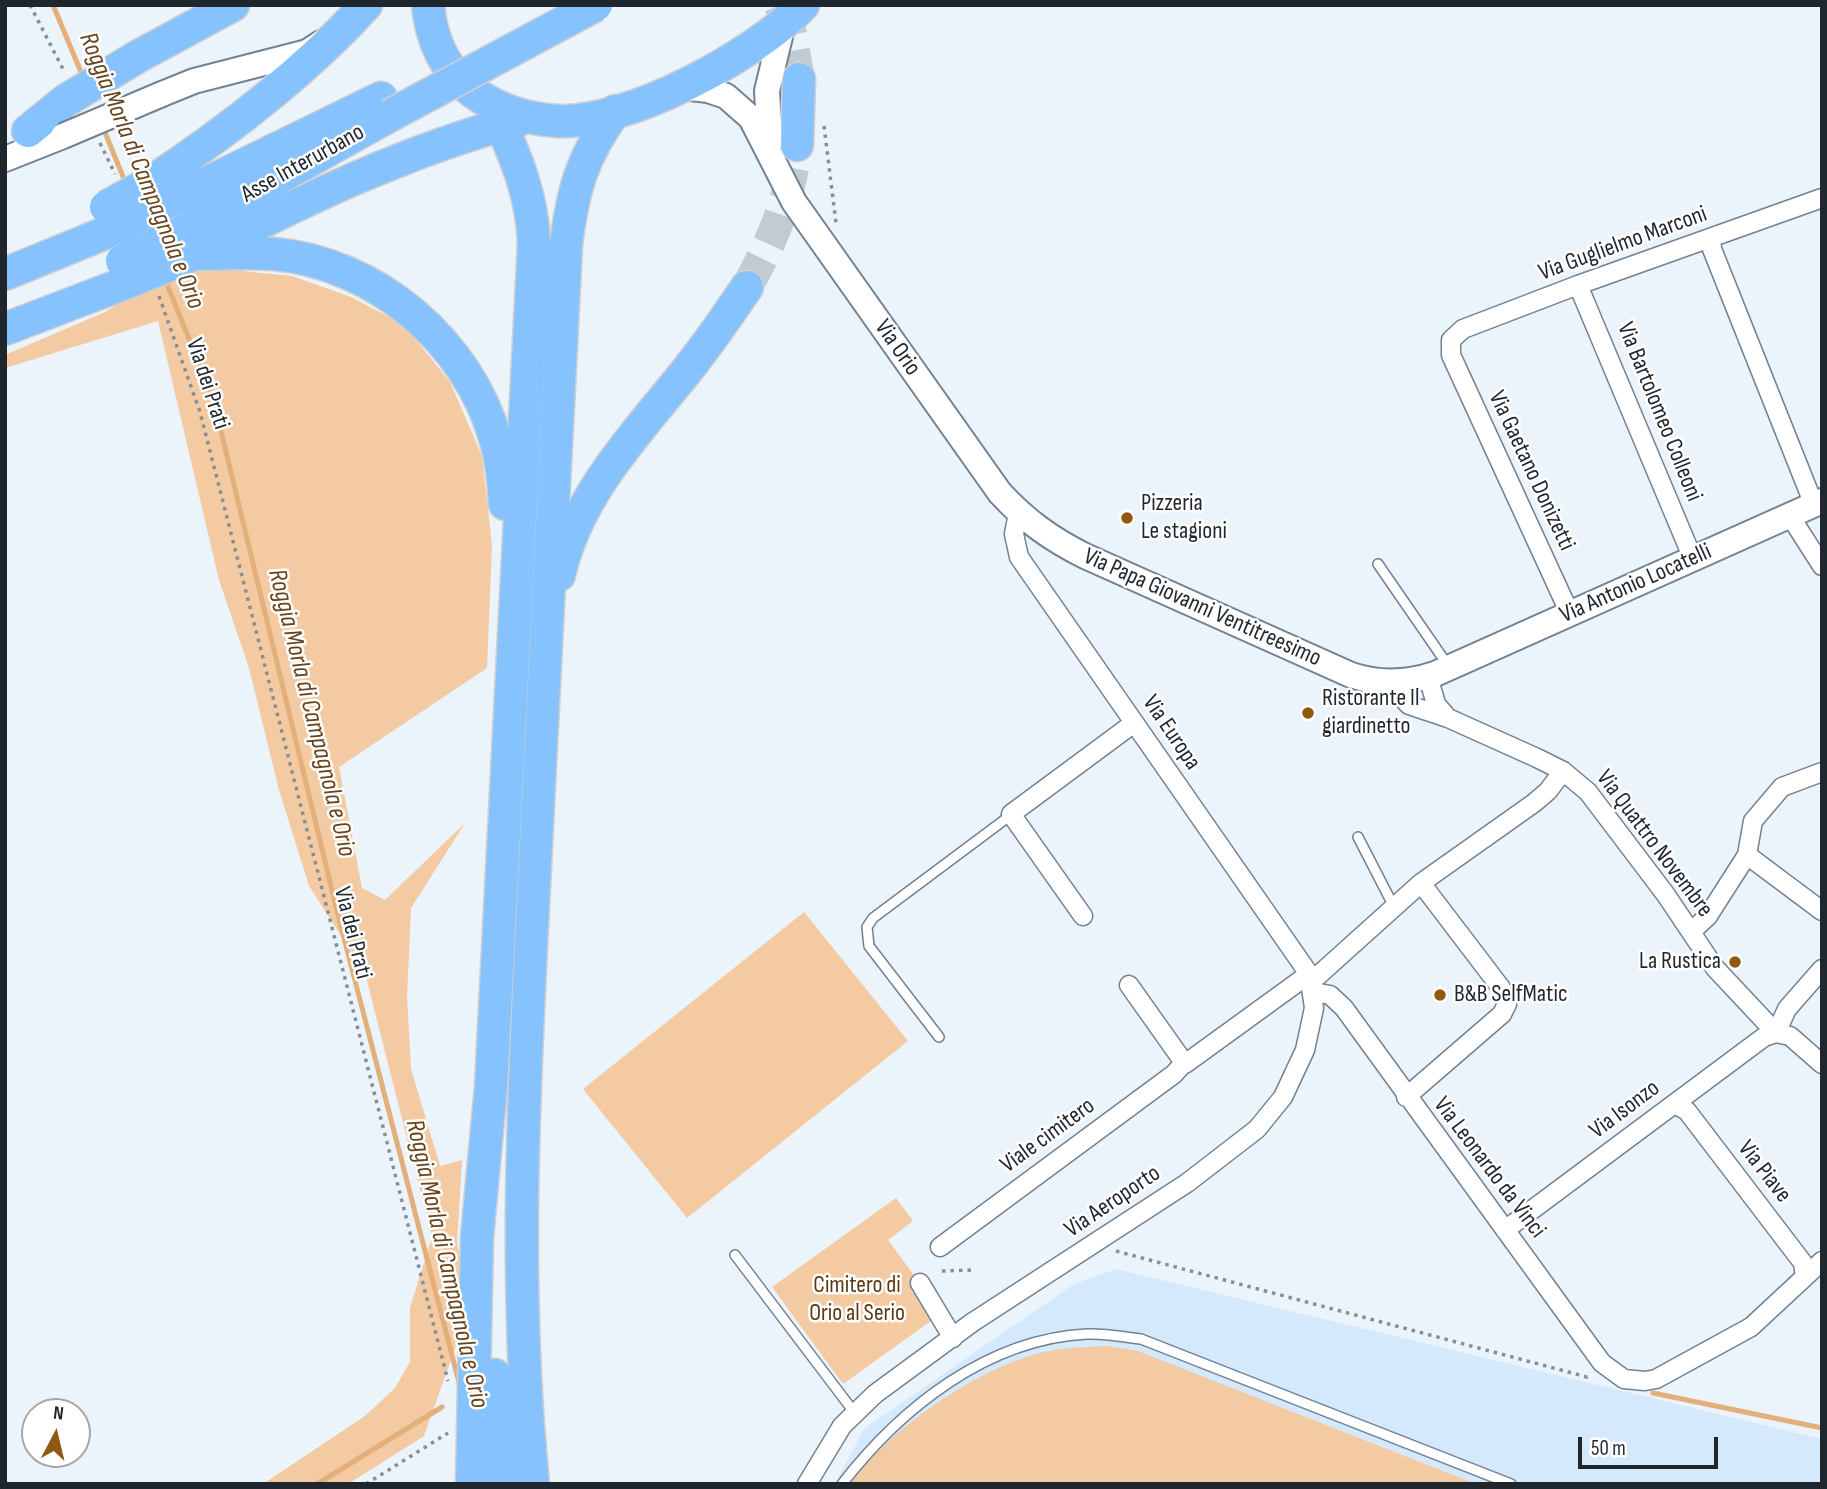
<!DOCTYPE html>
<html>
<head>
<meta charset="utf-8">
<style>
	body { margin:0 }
	#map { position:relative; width:1827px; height:1489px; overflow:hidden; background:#ebf3fb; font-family:"Sofia Sans Condensed",sans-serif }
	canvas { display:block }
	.frame { position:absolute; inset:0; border:7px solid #1f262d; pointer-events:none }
	.north { position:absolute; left:21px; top:1398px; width:70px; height:70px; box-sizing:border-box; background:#fff; border:2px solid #a5a8ab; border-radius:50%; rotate:7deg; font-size:19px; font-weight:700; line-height:28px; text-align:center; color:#1f262d }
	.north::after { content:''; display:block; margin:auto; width:24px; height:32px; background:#905810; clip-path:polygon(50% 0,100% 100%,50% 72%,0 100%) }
	.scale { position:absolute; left:1578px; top:1437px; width:140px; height:32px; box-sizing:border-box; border:4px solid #1f262d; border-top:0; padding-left:9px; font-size:21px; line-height:24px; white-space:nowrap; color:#1f262d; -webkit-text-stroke:5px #fff; paint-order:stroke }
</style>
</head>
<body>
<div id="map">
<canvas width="1827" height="1489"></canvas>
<div class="frame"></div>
<div class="north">N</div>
<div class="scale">50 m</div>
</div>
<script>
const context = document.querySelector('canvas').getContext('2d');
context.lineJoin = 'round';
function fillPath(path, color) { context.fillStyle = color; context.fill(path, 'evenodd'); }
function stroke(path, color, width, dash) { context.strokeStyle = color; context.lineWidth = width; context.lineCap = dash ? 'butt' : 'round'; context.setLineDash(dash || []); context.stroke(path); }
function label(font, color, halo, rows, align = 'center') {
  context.font = font + ' "Sofia Sans Condensed",sans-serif'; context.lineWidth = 5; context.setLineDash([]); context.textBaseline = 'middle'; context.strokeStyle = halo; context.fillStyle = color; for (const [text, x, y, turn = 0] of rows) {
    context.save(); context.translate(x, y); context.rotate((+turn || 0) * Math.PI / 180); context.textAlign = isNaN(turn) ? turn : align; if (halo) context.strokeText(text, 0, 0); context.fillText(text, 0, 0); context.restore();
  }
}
const built = new Path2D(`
	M1116,1269L1822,1439V1484H835L864,1429L1074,1284Z`);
const green = new Path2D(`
	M195,271H242L292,276L351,297L404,325L450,382L482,456L492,545L487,668L339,767L362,888L385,900L465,823L411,908L407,997L411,1069L440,1166L462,1160L457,1243L463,1277L459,1337L424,1436L348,1484H263L365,1416L395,1388L410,1362V1308L432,1237L365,973L309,886L279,790L249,668L219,580L158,321L5,368V355L105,312L138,291Z
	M804,912L908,1041L687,1218L583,1089Z
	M896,1198L913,1221L888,1240L942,1313L843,1384L772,1287Z
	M1108,1346L1138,1351L1476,1484H850C889,1429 982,1364 1049,1351C1068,1347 1088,1347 1108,1346Z`);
const stream = new Path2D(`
	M53,5L83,77
	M102,125L126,184
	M164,277L213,398L338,915L460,1386
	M1653,1393L1822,1428
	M317,1484L442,1407`);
const highwayTunnel = new Path2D(`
	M780,5L790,29L799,79
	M747,287C774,238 789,200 797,145`);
const path = new Path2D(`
	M30,5L65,73
	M824,126L836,223
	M100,143L115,174
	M159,296L200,412L448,1381
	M1116,1251L1587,1377L1590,1374
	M942,1271L972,1270
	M366,1484L448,1433`);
const lane = new Path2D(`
	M1378,564L1449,667
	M1358,837L1393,905
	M939,1037L869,946L867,927L873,918L1011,815
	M735,1255L854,1412
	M842,1484C901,1408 987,1339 1087,1334C1105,1333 1123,1337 1141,1339L1511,1484`);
const street = new Path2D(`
	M1711,239L1712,249L1814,505
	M1578,285L1693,559
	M1790,516L1822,566
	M1570,614L1451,355V340L1463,329L1578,285L1822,198
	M1428,676L1436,704L1448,718
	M1394,681L1399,695L1409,705L1448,718L1537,758L1563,771L1588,792L1666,895L1715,968L1776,1033L1790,1036L1822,1064
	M1747,855L1822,911
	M1083,916L1011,814L1134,723
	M1692,931L1708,916L1747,855L1753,821L1782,787L1822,772
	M1312,981L1421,883L1534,803L1548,791L1563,771
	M1129,985L1185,1064L1309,974
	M1314,992L1330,995L1344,1008L1602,1363L1624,1379L1645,1381L1656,1379L1751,1327L1822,1261
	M1776,1033L1787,1009L1822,969
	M1406,1097L1502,1014L1507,1004L1501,988L1421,883
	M1675,1104L1687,1111L1803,1263L1805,1277
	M1505,1230L1764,1037L1776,1033
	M940,1247L1174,1074L1183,1064
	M920,1283L953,1338
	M807,1484L842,1426L875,1394L973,1322L1187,1183L1257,1129L1283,1097L1305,1050L1314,1008L1309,974L1019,557L1014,534L1018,513`);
const secondary = new Path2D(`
	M682,87L708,90L726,96L751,118L794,202L1000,493C1026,521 1051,539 1085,556L1351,675C1378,684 1408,683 1435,674L1822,501
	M162,94L194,81L307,52L321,43
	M770,142L767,91L783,24
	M5,159L63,136`);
const highway = new Path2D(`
	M428,5C431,39 445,71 473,92C498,110 527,119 557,121C627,125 756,55 803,5
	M137,57L233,5
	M28,131L65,101
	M797,145L799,79
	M151,182C228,131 303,74 366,5
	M166,203L381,98
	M180,233L389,116
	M203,252C307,198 406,151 519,120
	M200,254C224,254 250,252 274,254C376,263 469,342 496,441C502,462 504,483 505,504
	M5,274L115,229
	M5,329L128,282
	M559,575C576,498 632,438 680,379C704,350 726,318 747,287
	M495,1375L501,1484
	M472,1484L477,1237L491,1087L534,243C532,191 513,151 492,104
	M533,1484C513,1286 524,1084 534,886C544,672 555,458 566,245C573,189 582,157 615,111`);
const secondaryBridge = new Path2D(`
	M63,136L162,94`);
const highwayBridge = new Path2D(`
	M65,101L137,57
	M389,116L596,5
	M106,207L151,182
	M115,229L166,203
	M122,261L180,233
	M128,282L185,259`);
const markers = [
	[1127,518,7,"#905810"],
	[1308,713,7,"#905810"],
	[1735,962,7,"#905810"],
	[1440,995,7,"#905810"]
];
const streetNames = [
	["Asse Interurbano",303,164,-29],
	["Via Guglielmo Marconi",1623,244,-20],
	["Via Orio",897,348,55],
	["Via dei Prati",207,384,72],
	["Via Bartolomeo Colleoni",1659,412,68],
	["Via Gaetano Donizetti",1531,471,65],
	["Via Antonio Locatelli",1636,584,-24],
	["Via Papa Giovanni Ventitreesimo",1202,608,24],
	["Via Europa",1171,733,56],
	["Via Quattro Novembre",1654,844,53],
	["Via dei Prati",352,933,76],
	["Via Isonzo",1625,1110,-37],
	["Viale cimitero",1048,1136,-36],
	["Via Leonardo da Vinci",1489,1168,53],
	["Via Piave",1764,1172,52],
	["Via Aeroporto",1113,1202,-34]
];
const poiNames = [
	["Pizzeria",1141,504],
	["Le stagioni",1141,532],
	["Ristorante Il",1322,699],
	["giardinetto",1322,727],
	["La Rustica",1721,962,"right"],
	["B&B SelfMatic",1454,995]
];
const parkNames = [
	["Cimitero di",857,1286],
	["Orio al Serio",857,1314]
];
const waterNames = [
	["Roggia Morla di Campagnola e Orio",141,171,68],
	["Roggia Morla di Campagnola e Orio",311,713,76],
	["Roggia Morla di Campagnola e Orio",446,1264,77]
];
fillPath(built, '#d5e9fd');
fillPath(green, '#f3caa2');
stroke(stream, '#e3af7b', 5);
stroke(highwayTunnel, '#c2cad2', 32, [32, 16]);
stroke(lane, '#718294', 12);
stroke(street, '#718294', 21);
stroke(secondary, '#718294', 28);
stroke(highway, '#cecfd1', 35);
stroke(path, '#878f96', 3.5, [3.5, 5]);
stroke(lane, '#fff', 9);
stroke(street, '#fff', 18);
stroke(secondary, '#fff', 24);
stroke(highway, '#85c2fe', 32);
stroke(secondaryBridge, '#718294', 28, []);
stroke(highwayBridge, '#cecfd1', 35, []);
stroke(secondaryBridge, '#fff', 24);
stroke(highwayBridge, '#85c2fe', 32);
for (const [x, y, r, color] of markers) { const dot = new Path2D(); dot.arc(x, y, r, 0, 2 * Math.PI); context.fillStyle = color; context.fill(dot); stroke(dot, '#fff', 2.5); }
label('24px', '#1f262d', '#fff', streetNames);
label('24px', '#1f262d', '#fff', poiNames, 'left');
label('24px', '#5c3911', '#fff', parkNames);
label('italic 26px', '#67441d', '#fff', waterNames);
</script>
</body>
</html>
